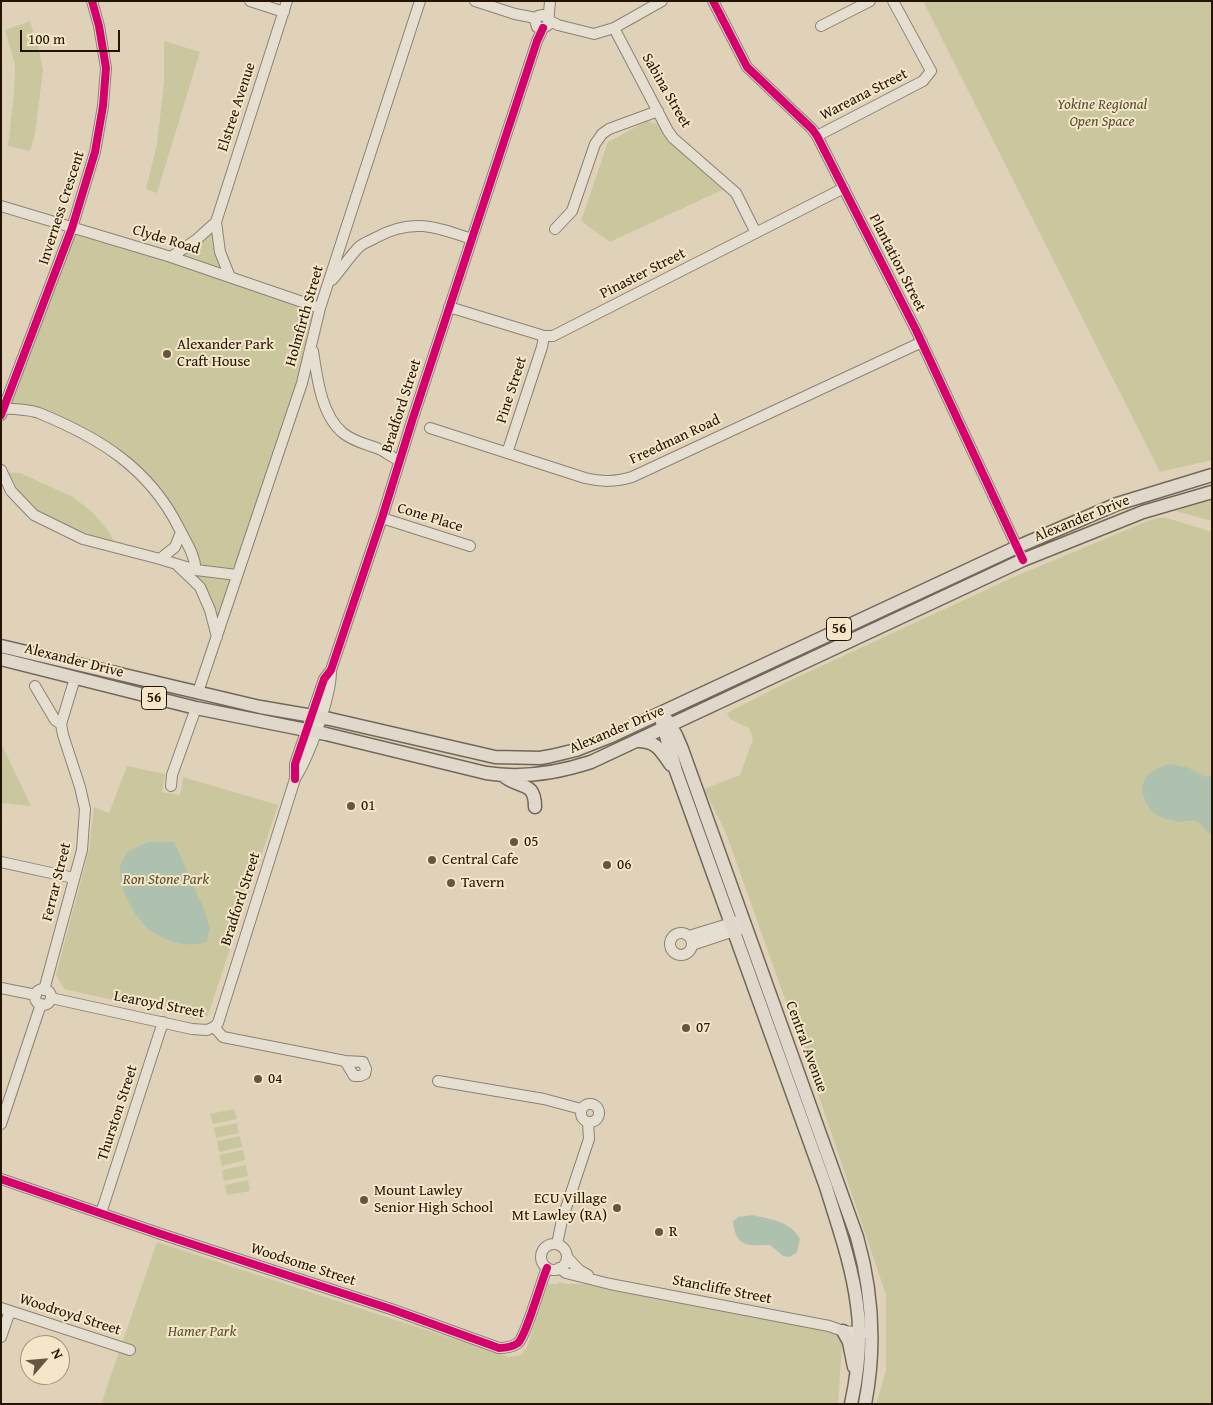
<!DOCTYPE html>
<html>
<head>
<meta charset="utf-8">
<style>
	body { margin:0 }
	#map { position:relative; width:1213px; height:1405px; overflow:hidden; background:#dfd2b9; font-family:"Gentium Book Plus",serif }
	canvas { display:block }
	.frame { position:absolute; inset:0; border:2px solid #231300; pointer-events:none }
	.north { position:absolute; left:20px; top:1335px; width:50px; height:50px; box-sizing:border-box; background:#f4e6c8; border:1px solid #a09278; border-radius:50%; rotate:63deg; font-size:14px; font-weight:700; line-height:20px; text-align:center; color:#231300 }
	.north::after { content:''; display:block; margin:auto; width:18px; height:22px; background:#655641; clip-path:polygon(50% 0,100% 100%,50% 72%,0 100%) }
	.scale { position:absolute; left:20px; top:30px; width:100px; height:22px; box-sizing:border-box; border:2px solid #231300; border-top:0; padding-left:6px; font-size:15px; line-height:18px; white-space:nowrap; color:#231300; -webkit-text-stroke:4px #f4e6c8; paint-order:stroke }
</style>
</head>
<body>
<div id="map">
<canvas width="1213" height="1405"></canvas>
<div class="frame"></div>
<div class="north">N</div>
<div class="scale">100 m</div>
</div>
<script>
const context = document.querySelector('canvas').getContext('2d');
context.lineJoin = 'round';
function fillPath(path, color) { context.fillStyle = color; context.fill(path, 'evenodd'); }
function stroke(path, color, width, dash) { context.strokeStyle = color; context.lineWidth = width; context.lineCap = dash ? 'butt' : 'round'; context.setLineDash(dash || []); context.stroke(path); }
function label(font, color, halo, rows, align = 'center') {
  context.font = font + ' "Gentium Book Plus",serif'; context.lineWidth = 4; context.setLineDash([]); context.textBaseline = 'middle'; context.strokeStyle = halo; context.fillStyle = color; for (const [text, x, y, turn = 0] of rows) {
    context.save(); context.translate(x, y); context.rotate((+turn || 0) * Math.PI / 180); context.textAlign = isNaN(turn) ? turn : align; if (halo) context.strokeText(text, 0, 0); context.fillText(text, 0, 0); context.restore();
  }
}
const green = new Path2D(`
	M923,1H1212V460L1160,472Z
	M30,21L39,49L43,70L35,134L30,151L8,146L14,94L15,64L5,30Z
	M164,41L200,52L157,193L146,189L157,144L164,82Z
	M647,121L657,124L668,139L724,189L610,242L581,221L608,142Z
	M216,222L230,277L320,308L217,639L200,587L177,566L195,570L194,556L134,468L38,412L3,408L72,228L171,257Z
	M2,472L20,473L73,497L92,512L110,533L117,548L34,515Z
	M1212,499V521L1176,511Z
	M1164,517L1212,532V1404H876L886,1371V1295L810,1070L726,833L704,789L740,775L753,739L749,728L730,719L727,713L791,680L1016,576L1150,520Z
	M1,743L31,806L1,803Z
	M127,766L165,774L162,792L180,795L183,777L278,805L208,1015L200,1020L64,989L56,975L89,850L94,807L109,813Z
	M234,1109L237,1119L213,1124L210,1114Z
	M237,1123L239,1133L216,1138L214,1128Z
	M240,1136L242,1147L219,1152L217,1141Z
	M243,1150L245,1160L222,1166L219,1155Z
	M246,1165L248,1176L224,1181L222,1170Z
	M248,1180L250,1191L227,1195L225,1185Z
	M157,1242L509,1357L521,1355L527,1347L548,1284H558L559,1282L569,1284H610L843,1331L838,1404H101Z`);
const water = new Path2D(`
	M1170,764L1189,768L1205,777L1212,775V835C1206,832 1204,825 1198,822C1191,819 1185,821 1178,822C1174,822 1175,820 1171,820C1160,818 1152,814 1146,803C1143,796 1141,789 1144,781C1148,772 1160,766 1170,764Z
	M148,842H174L204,909L210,929L206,942C190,948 169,942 154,933C138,924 118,889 120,870C120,864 124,858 127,852Z
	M753,1215C772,1220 790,1221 800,1239L797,1252L790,1257L783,1256L770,1245C748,1245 737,1249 733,1222L738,1217Z`);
const minor = new Path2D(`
	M250,1L284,12
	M475,1L515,14L536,18
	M713,1L747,67L812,129L817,136L916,330L1023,560
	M547,18L543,15L538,16L535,20L537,27L543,28L548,25L550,1
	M548,20L558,25L594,34L614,28L662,1
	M821,26L870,1
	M614,28L668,131L673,138L736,193L756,233
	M817,136L923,81L931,71L893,1
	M1,206L171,257L320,308
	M555,229L572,211L595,144L602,134L609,129L658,111
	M171,257L196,240L216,222
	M230,277L220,252L216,222L287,1
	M332,280C341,270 349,257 359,247C363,243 370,241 375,238C411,218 435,226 471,239
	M449,307L544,336H553L844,188
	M313,351C317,377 321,415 343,433C354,442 367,444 379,449C386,452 392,458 399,460
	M1,408C11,409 30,409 39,413C100,438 149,468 179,528C187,544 194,553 196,570
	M1,415L72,228L95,152L103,106L106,68L99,26L92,1
	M430,428L585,478C602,482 615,482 632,477L922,342
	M507,453L542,347L544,336
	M1,470L11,491L34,515L83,539L160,559L196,570L237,575
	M382,518L470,546
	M160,559L175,547L181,532
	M178,566L200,587L210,610L217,637
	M35,686L55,720L61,724
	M198,692L302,383L320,308L420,1
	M295,779V764L324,679L331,670L382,518L412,421L537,41L543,28
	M171,786L172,775L196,708
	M1,862L74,878
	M670 944a11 11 0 1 1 22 0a11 11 0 1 1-22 0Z
	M689,936L738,921
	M692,945L740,929
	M1,988L36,995
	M35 997a8 8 0 1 1 16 0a8 8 0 1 1-16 0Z
	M44,990L82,850L85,809L80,787L63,735L61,724L75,678
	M51,998L192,1029L207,1030L214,1027
	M214,1027L218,1023L295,779C309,756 331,698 331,671
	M214,1027L223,1037L345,1061L363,1062L366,1069L365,1074L360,1076H354L345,1061
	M438,1081L544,1099L581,1109
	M581 1113a9 9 0 1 1 18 0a9 9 0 1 1-18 0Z
	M1,1124L41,1004
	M1,1179L161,1234L391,1309L499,1348C506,1348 512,1347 518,1343C526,1336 541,1282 547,1268
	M101,1213L163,1022
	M557,1244L562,1220L589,1139L588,1122
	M541 1257a13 13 0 1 1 26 0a13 13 0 1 1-26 0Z
	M567,1257L579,1270L588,1275
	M559,1268L566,1273L610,1284L829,1326L843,1331L866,1333
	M1,1308L130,1350
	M1,1337L10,1311`);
const major = new Path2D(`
	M1,646L260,707L330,719L495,757L540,758L551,756L576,750L609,737L1017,547L1117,504L1212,475
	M1,659L196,708L326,734L486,773C523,779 557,773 591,762L1023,560L1143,512L1212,492
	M667,720L676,735L682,749L857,1237C873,1293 876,1347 865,1404
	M662,722L676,771L826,1187C838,1226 852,1265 857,1305C862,1338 858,1372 851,1404
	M638,741C657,741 661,751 671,765
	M505,777C521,789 535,781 535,807
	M843,1331L849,1342L854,1367`);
const cycleway = new Path2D(`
	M713,1L747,67L812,129L817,136L916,330L1023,560
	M1,415L72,228L95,152L103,106L106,68L99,26L92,1
	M295,779V764L324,679L331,670L382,518L412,421L537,41L543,28
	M1,1179L161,1234L391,1309L499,1348C506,1348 512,1347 518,1343C526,1336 541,1282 547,1268`);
const markers = [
	[167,354,5,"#655641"],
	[351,806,5,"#655641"],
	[514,842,5,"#655641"],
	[432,860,5,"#655641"],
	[607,865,5,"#655641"],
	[451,883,5,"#655641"],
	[686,1028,5,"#655641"],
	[258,1079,5,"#655641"],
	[364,1200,5,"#655641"],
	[617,1208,5,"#655641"],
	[659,1232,5,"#655641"]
];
const shields = [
	[839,629,25],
	[154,698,25]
];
const shieldNames = [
	["56",839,629],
	["56",154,698]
];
const streetNames = [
	["Sabina Street",666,91,60],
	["Wareana Street",864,95,-27],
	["Elstree Avenue",237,107,-72],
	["Inverness Crescent",62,208,-72],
	["Clyde Road",166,240,17],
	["Plantation Street",897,263,63],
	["Pinaster Street",643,274,-27],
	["Holmfirth Street",305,316,-74],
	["Pine Street",512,390,-72],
	["Bradford Street",402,406,-72],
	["Freedman Road",675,440,-25],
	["Cone Place",430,518,17],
	["Alexander Drive",1082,519,-22],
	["Alexander Drive",74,661,14],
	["Alexander Drive",617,730,-23],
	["Ferrar Street",57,882,-76],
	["Bradford Street",241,899,-72],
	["Learoyd Street",159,1005,11],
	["Central Avenue",806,1047,70],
	["Thurston Street",118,1113,-72],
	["Woodsome Street",303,1265,18],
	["Stancliffe Street",722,1290,11],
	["Woodroyd Street",70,1315,18]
];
const parkNames = [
	["Yokine Regional",1102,105],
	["Open Space",1102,122],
	["Ron Stone Park",166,880],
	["Hamer Park",202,1332]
];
const poiNames = [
	["Alexander Park",177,345],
	["Craft House",177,362],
	["01",361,806],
	["05",524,842],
	["Central Cafe",442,860],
	["06",617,865],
	["Tavern",461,883],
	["07",696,1028],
	["04",268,1079],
	["Mount Lawley",374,1191],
	["Senior High School",374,1208],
	["ECU Village",607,1199,"right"],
	["Mt Lawley (RA)",607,1216,"right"],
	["R",669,1232]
];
fillPath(green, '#cac79e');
fillPath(water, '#aec0ae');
stroke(minor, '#8c8272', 12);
stroke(major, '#726859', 15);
stroke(minor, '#e5dfd2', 10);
stroke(major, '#e0d9cb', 12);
stroke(cycleway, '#d6006c', 8);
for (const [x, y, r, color] of markers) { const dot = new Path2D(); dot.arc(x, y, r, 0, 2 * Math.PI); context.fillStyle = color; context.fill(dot); stroke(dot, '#f4e6c8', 2); }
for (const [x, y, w] of shields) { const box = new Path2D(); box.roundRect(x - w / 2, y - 11.5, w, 23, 4); context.fillStyle = '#f4e6c8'; context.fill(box); stroke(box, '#231300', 1); }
label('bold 14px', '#231300', null, shieldNames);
label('15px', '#231300', '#f4e6c8', streetNames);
label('italic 15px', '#584f30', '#f4e6c8', parkNames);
label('15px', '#231300', '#f4e6c8', poiNames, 'left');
</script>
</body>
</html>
